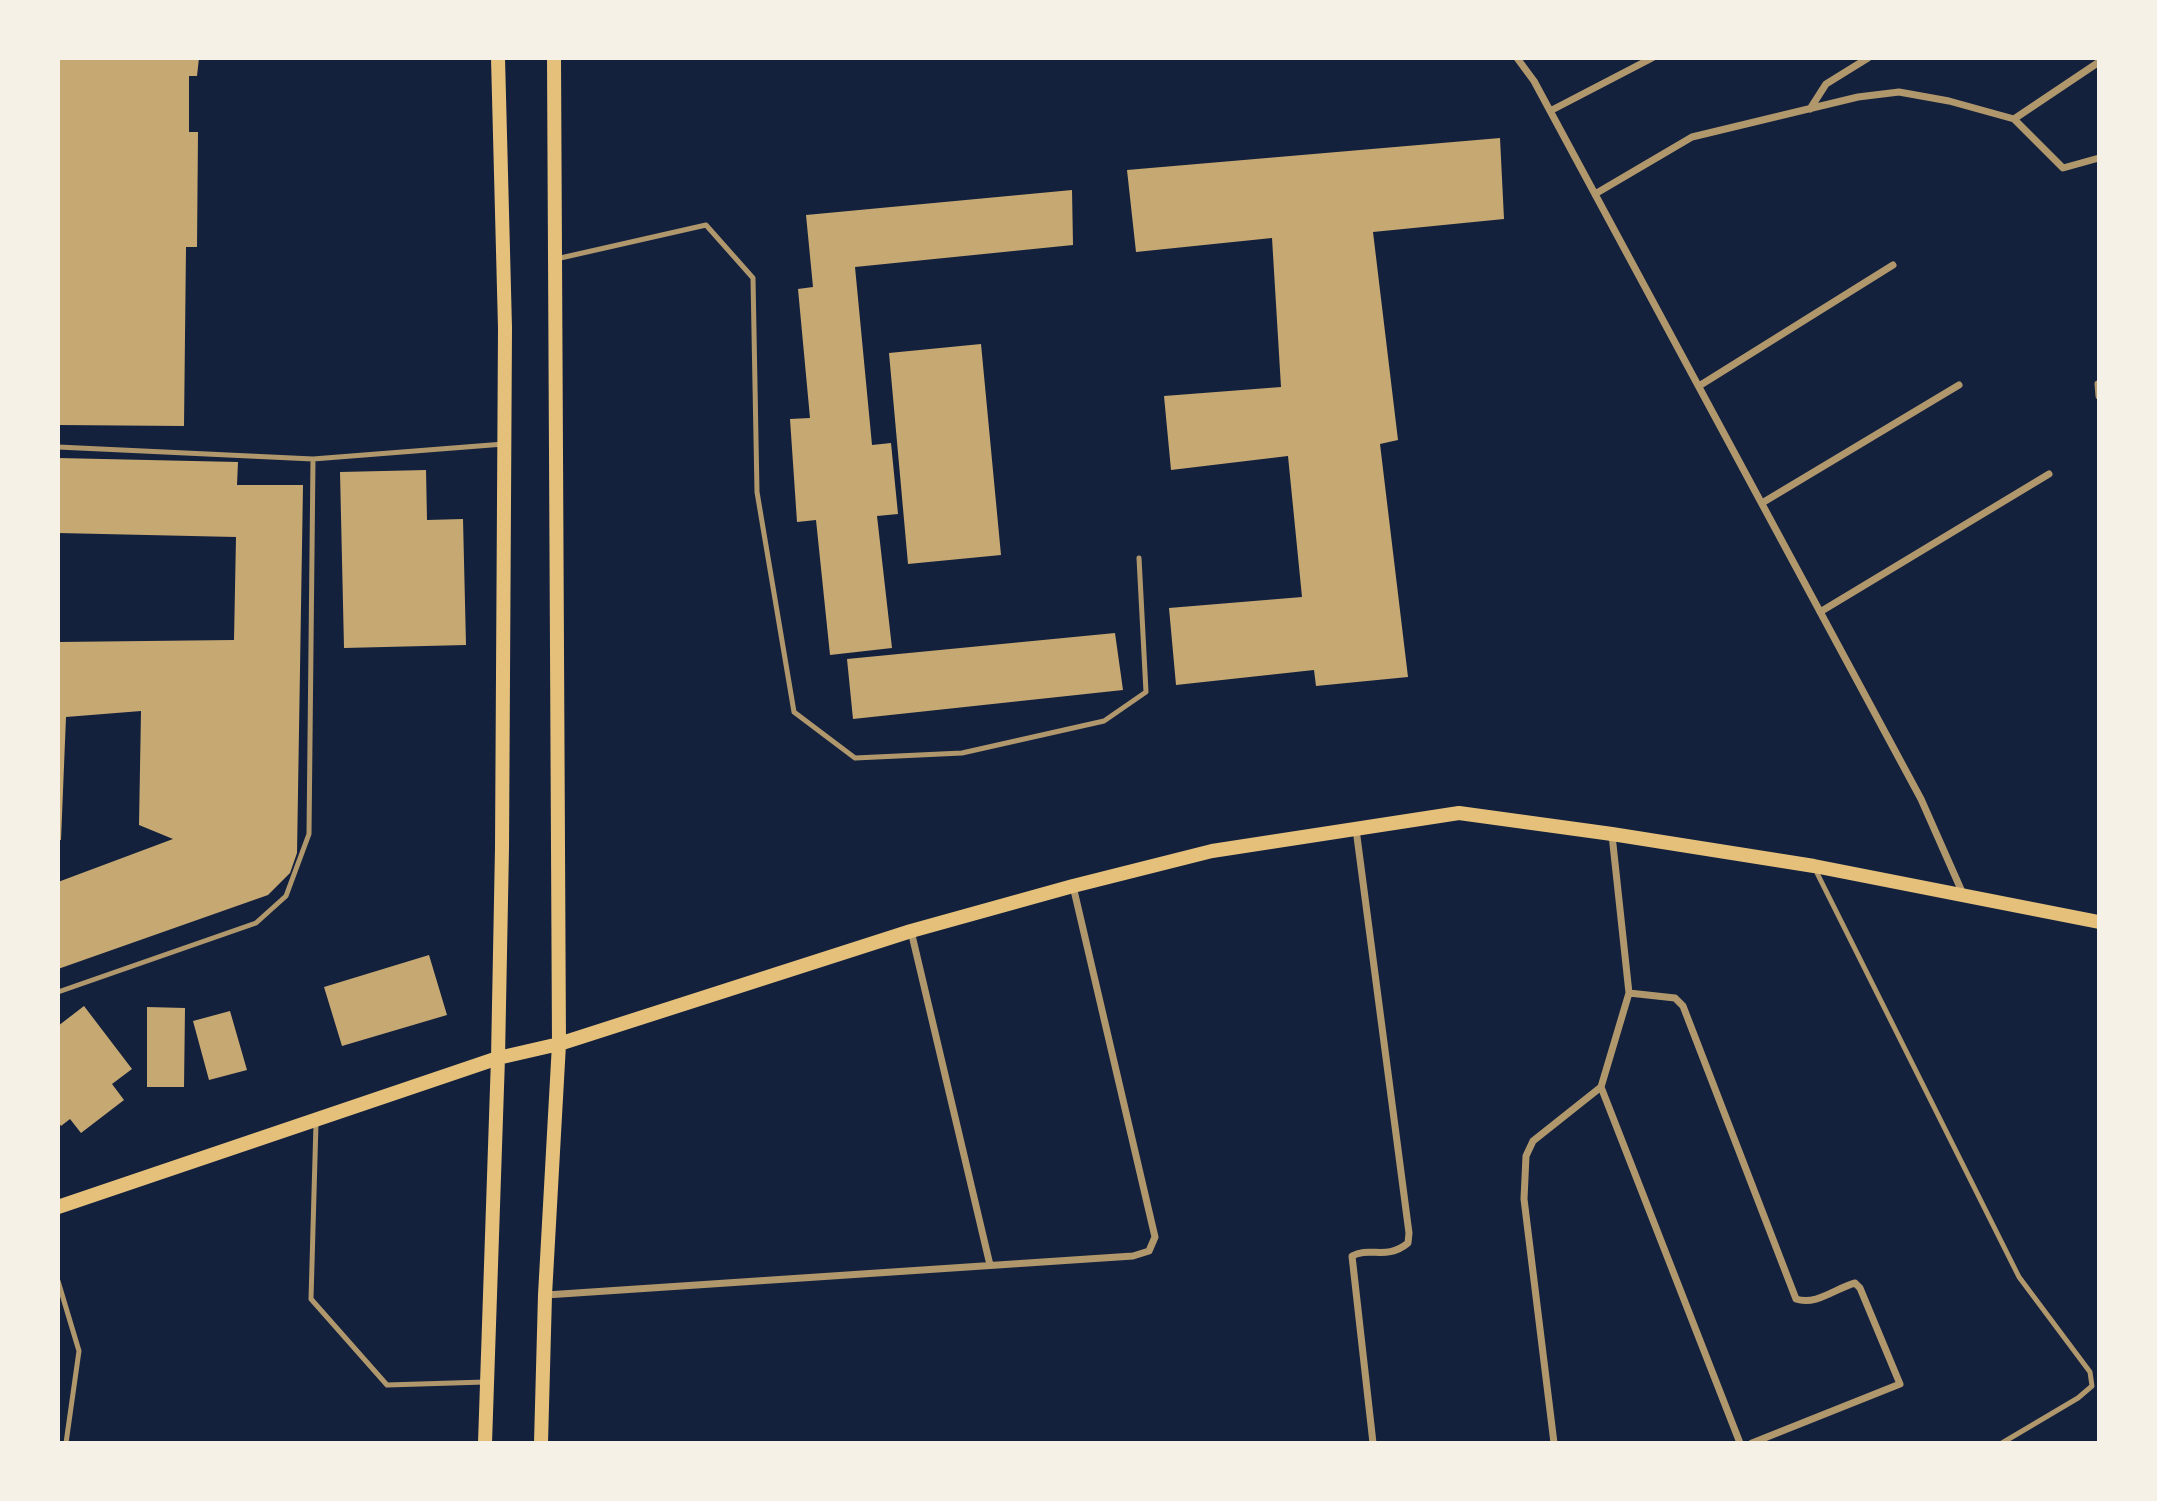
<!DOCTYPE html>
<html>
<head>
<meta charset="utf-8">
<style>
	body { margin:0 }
	#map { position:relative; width:2157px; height:1501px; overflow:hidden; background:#14213d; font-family:Rubik,sans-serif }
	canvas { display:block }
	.frame { position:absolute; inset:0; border:60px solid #f6f1e7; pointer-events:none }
</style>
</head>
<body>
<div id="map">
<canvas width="2157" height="1501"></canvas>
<div class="frame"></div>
</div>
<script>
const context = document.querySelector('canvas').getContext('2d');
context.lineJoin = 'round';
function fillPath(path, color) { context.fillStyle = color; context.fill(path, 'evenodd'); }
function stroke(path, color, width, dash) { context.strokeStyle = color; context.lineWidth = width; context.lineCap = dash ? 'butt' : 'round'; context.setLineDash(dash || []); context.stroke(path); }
const building = new Path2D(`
	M58,58H199L197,76H189V132H198L197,247H186L184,426L58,425Z
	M1500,138L1504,219L1373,232L1398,440L1380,444L1408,677L1316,686L1314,670L1176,685L1169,608L1302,597L1288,456L1171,470L1164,396L1281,387L1272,238L1136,252L1127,170Z
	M1072,190L1073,245L855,267L872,445L891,443L898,514L877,516L892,648L830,655L816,520L797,522L790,419L810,418L798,289L813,287L806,215Z
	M981,344L1001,555L908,564L889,353Z
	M58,458L238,462L237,485H303L297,853L290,873L268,895L58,969V882L173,839L139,825L141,711L66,717L61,840H58V642L234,640L236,537L58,533Z
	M426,470L427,520L463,519L466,645L344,648L340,472Z
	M1115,633L1123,690L853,719L847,659Z
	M429,955L447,1015L342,1046L324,987Z
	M84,1006L132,1069L112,1084L124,1100L81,1133L70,1119L61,1126L58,1121V1026Z
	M147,1007L185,1008L184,1087H147Z
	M230,1011L247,1070L209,1080L193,1021Z`);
const service = new Path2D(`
	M556,259L706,225L753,278L757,492L794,712L855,758L962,753L1104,721L1146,692L1139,558
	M58,447L313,459
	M1815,869L2019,1277L2090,1372L2092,1386L2078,1398L2002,1443
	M58,992L256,923L286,896L309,834L313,459L504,444
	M316,1123L311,1299L387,1385L485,1382
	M58,1281L79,1351L66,1443`);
const minor = new Path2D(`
	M1517,58L1534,81L1921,799L1963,894
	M1810,109L1826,84L1868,58
	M1550,111L1652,58
	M2014,119L2099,62
	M1595,194L1692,137L1858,97L1899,92L1949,101L2014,119L2063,168L2099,158
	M2098,384L2099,396
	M1699,386L1893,265
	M1762,503L1959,385
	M1820,612L2049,474
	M1356,829L1409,1233L1408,1243C1386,1261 1370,1246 1352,1256L1373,1443
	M1612,835L1629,993L1601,1087L1740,1443
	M911,931L990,1265
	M1629,993L1675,998L1683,1006L1796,1299C1816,1306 1836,1288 1855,1283L1860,1288L1900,1384L1752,1443
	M546,1295L1133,1256L1149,1251L1155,1237L1073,886
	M1554,1443L1524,1199L1526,1156L1533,1141L1601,1087`);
const secondary = new Path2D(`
	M58,1207L498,1058L559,1044L911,931L1073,886L1212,851L1459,813L1612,834L1814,866L2099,922
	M485,1443L498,1058L502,848L505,328L498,58
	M541,1443L545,1295L559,1044L554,58`);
fillPath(building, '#c6a872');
stroke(service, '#b1986c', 5);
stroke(minor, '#b1986c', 7);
stroke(secondary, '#e5c07b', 14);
</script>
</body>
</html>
